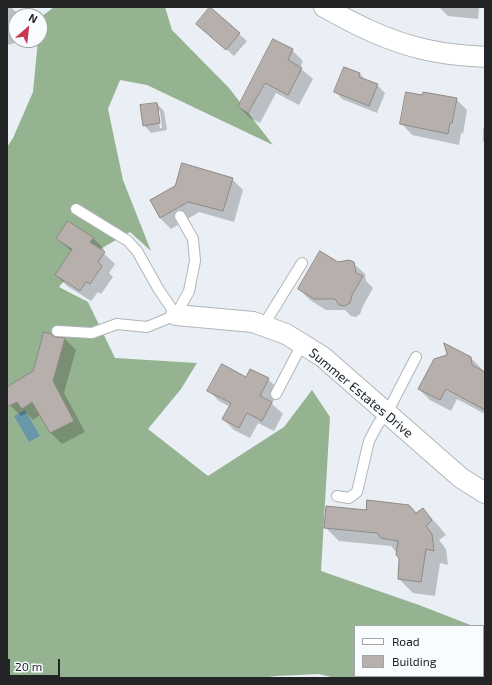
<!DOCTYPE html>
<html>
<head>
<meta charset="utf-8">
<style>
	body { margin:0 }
	#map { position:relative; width:492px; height:685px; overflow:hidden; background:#e9eff4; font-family:"Exo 2",sans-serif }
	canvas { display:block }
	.frame { position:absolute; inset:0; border:8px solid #222426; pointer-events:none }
	.legend { position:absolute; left:354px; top:625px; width:130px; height:52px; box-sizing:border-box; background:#f8fcff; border:1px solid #a2a6a8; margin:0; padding:5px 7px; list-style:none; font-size:12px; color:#222426 }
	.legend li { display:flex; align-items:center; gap:8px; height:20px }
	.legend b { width:20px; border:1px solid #a2a6a8 }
	.north { position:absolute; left:8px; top:8px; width:40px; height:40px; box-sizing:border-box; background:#f8fcff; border:1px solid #a2a6a8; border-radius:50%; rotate:28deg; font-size:11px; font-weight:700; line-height:16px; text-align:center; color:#222426 }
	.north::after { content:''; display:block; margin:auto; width:14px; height:18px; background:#c7374f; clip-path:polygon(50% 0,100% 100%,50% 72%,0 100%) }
	.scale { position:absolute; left:8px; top:659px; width:52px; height:18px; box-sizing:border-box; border:2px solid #222426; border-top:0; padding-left:5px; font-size:12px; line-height:14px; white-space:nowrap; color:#222426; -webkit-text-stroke:3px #f8fcff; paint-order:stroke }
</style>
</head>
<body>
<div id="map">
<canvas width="492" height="685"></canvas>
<div class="frame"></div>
<ul class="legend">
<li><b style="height:5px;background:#fff"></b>Road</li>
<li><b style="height:11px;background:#b6afab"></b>Building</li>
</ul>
<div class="north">N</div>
<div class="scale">20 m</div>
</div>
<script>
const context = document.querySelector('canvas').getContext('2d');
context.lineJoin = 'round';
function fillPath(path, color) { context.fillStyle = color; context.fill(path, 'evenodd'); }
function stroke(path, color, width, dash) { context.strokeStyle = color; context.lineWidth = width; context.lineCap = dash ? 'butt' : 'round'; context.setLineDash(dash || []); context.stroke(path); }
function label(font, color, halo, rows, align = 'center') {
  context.font = font + ' "Exo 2",sans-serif'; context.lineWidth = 3; context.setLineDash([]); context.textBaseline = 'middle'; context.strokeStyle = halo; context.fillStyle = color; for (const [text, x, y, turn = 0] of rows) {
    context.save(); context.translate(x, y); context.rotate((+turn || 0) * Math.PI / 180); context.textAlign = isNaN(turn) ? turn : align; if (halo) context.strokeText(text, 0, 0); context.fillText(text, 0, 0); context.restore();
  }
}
const forest = new Path2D(`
	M54,7H165L172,30L229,88L273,145L147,85L120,80L108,109L123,180L151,251L130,232L83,259L59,287L88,302L115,358L197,363L181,389L148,429L208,476L284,427L312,390L330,417L321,571L419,605L473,626H355V676H483V630L485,631V678H335L319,674L276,676L261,678H7V147L13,138L33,92L38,40H40L41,17Z`);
const water = new Path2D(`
	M25,410L40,436L29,442L14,416Z`);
const shadow = new Path2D(`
	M7,7H11L16,12L17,16H16V40H23V41L7,45Z
	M440,7H479L478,19L448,16L440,8Z
	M210,9L247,41L234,56L205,31Z
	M292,50L303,61L300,68L313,79L299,105L276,93L260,123L250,118L239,107Z
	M345,68L360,74L367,81L377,85L385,93L377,113L342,99L335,91Z
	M423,96L456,99L467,110L463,134L461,133L459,145L412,135L401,123Z
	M157,104L164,111L167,130L151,133L144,125ZM157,111H160L162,128H160Z
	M483,128H485V143L483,141Z
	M232,179L243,190L234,222L199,212L171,229L160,218L151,200Z
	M57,238H93L104,249L102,252L115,264L109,273L113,277L101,294L98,292L91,301L67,286L56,275L72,252Z
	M338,263H353L365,274L366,281L373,288L363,306L360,314L356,317L351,316L345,310H326L310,300L299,289Z
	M56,338L65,339L76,350L64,393L85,432L62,444L51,433L40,415L33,420L27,413L21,416L10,405L7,399V388L34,372Z
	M471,358L482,369V371L485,373V414L457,399L451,411L430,400L419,389Z
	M247,378L268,379L279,390L272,404L283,414L274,431L258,423L250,438L234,430L223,419L230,407L219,401L208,390Z
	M409,506L417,514L423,510L437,524L446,535L439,540L446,549L448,565L440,563L435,596L413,593L399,579L400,558L398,552H396L391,546L339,541L325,527L367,511Z`);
const building = new Path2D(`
	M210,7L240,33L226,50L196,24Z
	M273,39L293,49L288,60L302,68L288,95L265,83L248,113L238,107Z
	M344,67L360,73L359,77L378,84L369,106L334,92Z
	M406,92L422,95L423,92L457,98L452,123H450L448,134L400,124Z
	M157,103L160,123L143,126L140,105Z
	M182,163L233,178L223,211L188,202L160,218L150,200L175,186Z
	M68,221L94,238L90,242L105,252L98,262L102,266L90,284L86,282L80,291L55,275L72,249L56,239Z
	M320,251L338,262L349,260L354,262L356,273L363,276L352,295L350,303L344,306L339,305L335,299H314L298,289Z
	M44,332L51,334L53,336L56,337L65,338L53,381L74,421L50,433L32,402L22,409L17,402L7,407V387L33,371Z
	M444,343L471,357L472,365L485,372V410L446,389L440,400L418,389L434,359L447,355Z
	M222,364L246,377L250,369L269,378L260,396L272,402L262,421L247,413L239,428L222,419L231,403L207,391Z
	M367,500L409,505L416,513L423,508L432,520L426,526L432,534L434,551L426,549L421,582L398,579L399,558L396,555L398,541L381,538L377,533L324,528L326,506L366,510Z`);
const lane = new Path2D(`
	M76,209L128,241L137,251L159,290L176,315
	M265,326L268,318L302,263
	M57,331L92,333L117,324L147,327L176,315L189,291L195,261L193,239L180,216
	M276,394L302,344
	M337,496L349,498L357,492L369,441L378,424L387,413L416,357`);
const street = new Path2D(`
	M324,7C356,25 388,41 423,49C435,52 448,54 460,55C468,56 477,56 485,57
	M176,315L253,322L286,334L323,357L461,478L485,493`);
const streetNames = [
	["Summer Estates Drive",361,393,40]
];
fillPath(forest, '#96b391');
fillPath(water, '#6997aa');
fillPath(shadow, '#0003');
fillPath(building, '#b6afab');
stroke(building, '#8f8985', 1);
stroke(lane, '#b0b5ba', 12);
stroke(street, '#b0b5ba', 22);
stroke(lane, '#fff', 10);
stroke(street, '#fff', 20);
label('13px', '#222426', '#f8fcff', streetNames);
</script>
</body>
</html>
